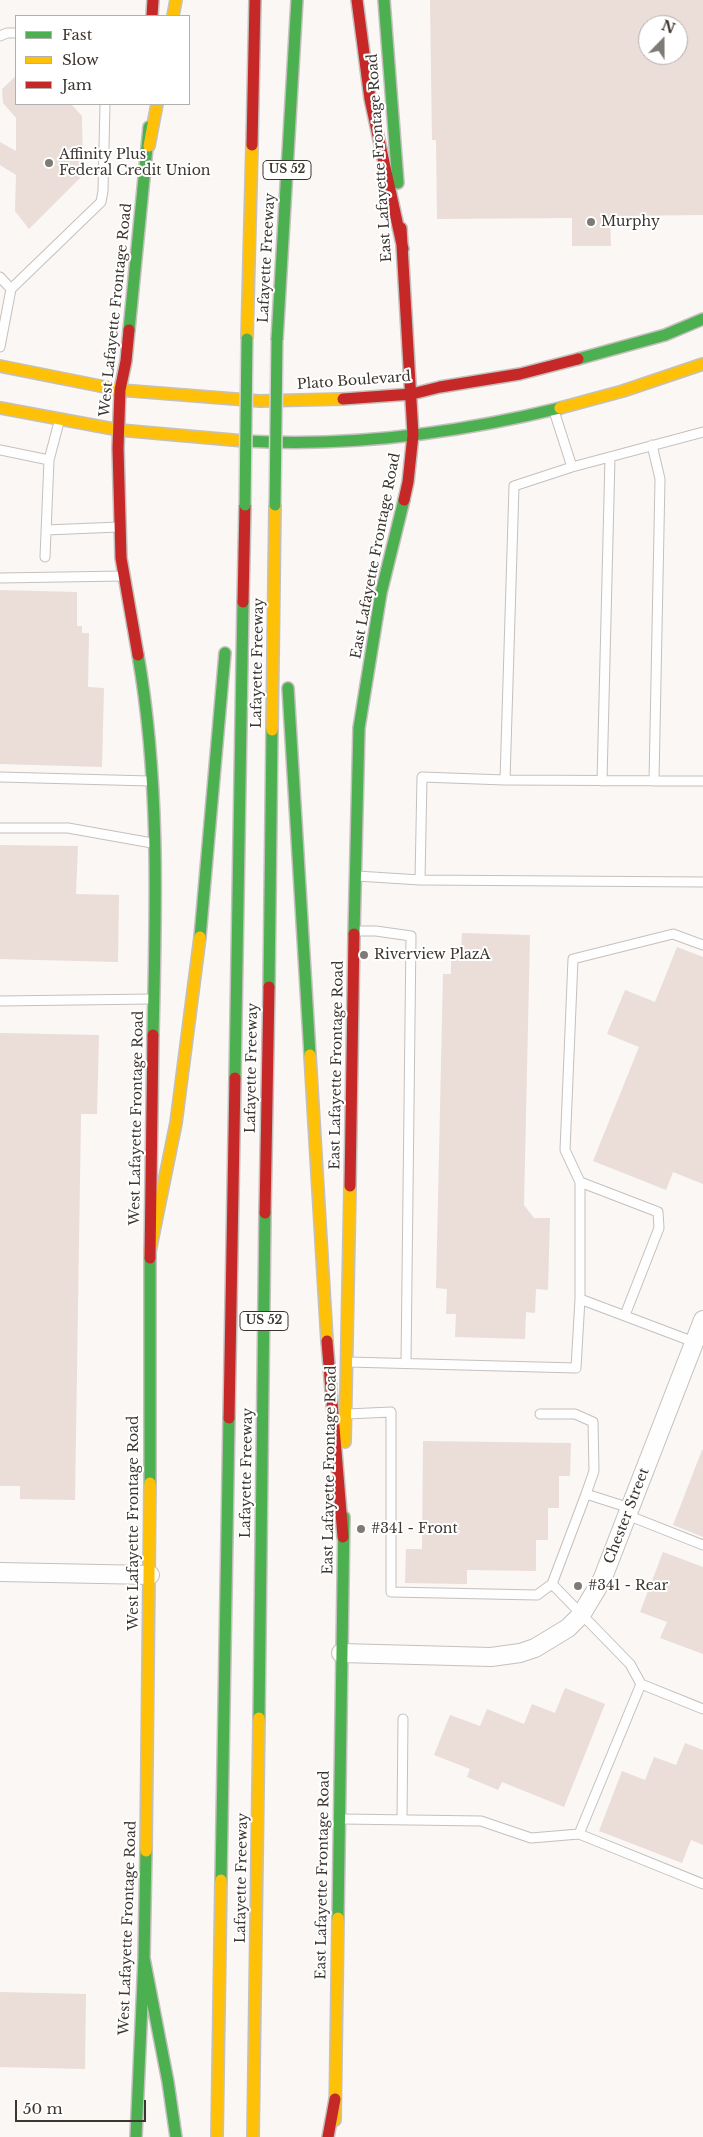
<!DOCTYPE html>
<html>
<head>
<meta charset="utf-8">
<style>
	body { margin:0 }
	#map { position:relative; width:703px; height:2137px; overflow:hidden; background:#faf7f5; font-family:"Libre Baskerville",serif }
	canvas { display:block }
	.legend { position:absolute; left:15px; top:15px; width:175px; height:90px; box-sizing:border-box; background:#fff; border:1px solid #b1afad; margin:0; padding:6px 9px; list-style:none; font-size:15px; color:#3c3631 }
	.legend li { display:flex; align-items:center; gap:10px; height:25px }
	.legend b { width:25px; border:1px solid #b1afad }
	.north { position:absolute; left:638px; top:15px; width:50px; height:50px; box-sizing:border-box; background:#fff; border:1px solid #b1afad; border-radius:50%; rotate:22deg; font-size:14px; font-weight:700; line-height:20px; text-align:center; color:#3c3631 }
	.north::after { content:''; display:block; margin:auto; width:18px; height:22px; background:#7e7a76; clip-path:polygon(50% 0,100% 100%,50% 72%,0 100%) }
	.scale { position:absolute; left:15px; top:2100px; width:131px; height:22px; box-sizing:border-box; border:2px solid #3c3631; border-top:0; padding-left:6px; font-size:15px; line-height:18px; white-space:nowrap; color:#3c3631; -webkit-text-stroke:4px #fff; paint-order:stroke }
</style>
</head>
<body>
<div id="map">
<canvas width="703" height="2137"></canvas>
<ul class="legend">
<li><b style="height:6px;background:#4caf50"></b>Fast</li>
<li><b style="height:6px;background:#ffc107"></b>Slow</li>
<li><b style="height:6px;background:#c62828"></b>Jam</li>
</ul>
<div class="north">N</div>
<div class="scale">50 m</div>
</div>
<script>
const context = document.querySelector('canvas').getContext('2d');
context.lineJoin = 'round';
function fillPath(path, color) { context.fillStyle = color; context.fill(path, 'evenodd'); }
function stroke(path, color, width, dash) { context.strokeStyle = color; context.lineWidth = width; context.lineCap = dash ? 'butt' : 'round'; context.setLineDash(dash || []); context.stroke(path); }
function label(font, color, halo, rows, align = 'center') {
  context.font = font + ' "Libre Baskerville",serif'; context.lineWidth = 4; context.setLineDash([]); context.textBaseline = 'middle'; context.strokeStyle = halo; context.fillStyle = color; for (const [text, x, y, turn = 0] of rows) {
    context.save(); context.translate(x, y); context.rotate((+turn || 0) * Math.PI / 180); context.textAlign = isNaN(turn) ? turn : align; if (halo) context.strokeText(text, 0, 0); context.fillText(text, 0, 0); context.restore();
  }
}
const building = new Path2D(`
	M430,0H703V215L610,216L611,246H572V218L437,219L436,140H432ZM648,25H678V55H648Z
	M16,76V104H71L82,116L83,175L29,229L15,211L16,175L0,165V142L16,151V118L3,103L2,89Z
	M0,590L77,592V626H82V633H89L88,687L104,688L102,767L0,764Z
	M0,845L78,846L76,894L119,895L118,962L0,959Z
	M462,933L530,935L524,1205L534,1218H550L548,1290L536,1289L535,1313L526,1312L525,1339L455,1337L456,1314H446L447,1289L436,1288L443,974H451V953H461Z
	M677,947L703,957V1184L673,1172L666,1190L593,1161L639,1047L607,1034L625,990L655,1002Z
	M0,1033L99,1035L97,1114H81L75,1500L20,1499V1486H0Z
	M423,1441L571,1443L570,1476H559V1508H548V1540H536V1571L467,1570V1584L405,1583L406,1549H422Z
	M702,1450H703V1537L673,1525Z
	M663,1552L703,1567V1654L660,1638L667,1622L640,1612Z
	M565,1688L605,1704L564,1807L502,1782L498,1790L467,1777L470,1769L434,1755L450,1715L480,1726L487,1709L524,1724L532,1704L555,1713Z
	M685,1743L703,1750V1845L691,1840L682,1863L599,1831L622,1771L645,1780L654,1757L676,1765Z
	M0,1992L86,1994L85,2069L0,2067Z`);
const lane = new Path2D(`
	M0,36L7,33H16
	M0,277L11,289
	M0,347L11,289L101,202L103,191L105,104
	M554,411L572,467L514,486L505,780L422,777L420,880L703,882
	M652,445L660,479L654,781
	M0,450L49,460L45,557
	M49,460L59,422
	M572,467L703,432
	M46,530L119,527
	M0,578L124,576
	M0,777L150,781
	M505,780L703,781
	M602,781L610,457
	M0,828H68L152,843
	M357,876L420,880
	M357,931H376L411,936L406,1363
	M0,1001L152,999
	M580,1182L658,1212L659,1228L625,1315
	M580,1299V1182L565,1150L573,959L673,934L703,945
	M348,1362L576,1368L580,1299L694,1342
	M347,1414L391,1412V1592L537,1595L552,1584L586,1494
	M540,1414H575L593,1422L594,1471L586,1494L630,1508
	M627,1515L703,1545
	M641,1684L703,1709
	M342,1819L481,1821L531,1838L579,1834L641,1684L630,1664L552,1584
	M402,1820L403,1719
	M579,1834L703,1884`);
const street = new Path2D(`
	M0,1572L150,1575
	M341,1653L491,1657L520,1653L535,1648L568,1628L581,1615L602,1580L703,1320`);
const fast = new Path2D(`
	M384,0L398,183
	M129,330L149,127
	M277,340L297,0
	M578,359L665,335L703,319
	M244,441C349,447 458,433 560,408
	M138,655C160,780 156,908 153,1035
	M288,688L310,1055
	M354,934L359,728L381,593L404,500
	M200,937L225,653
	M269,987L272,730
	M235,1078L243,602
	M150,1258V1483
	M259,1718L265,1213
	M221,1880L229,1418
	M338,1918L344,1517
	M144,1958L168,2082L176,2137
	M136,2137L144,1958L146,1851`);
const slow = new Path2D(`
	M173,16L176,0
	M149,146L157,104
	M247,339L252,145
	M0,366L120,390L260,401L343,399
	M0,408L119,430L244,441
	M560,408L623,391L703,364
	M272,730L275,505
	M310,1055L327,1341
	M150,1251L176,1123L200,937
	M345,1442L350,1186
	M146,1851L150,1483
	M335,2120L338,1918
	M217,2137L221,1880
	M253,2137L259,1718`);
const jam = new Path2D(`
	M357,0L370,99L403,249
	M152,16L153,0
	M252,145L255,0
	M401,228L413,435L408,482L404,500
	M129,330L126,361L120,390L118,448L121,558L138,655
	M343,399L412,394L440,387L520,374L578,359
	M243,602L245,505
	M350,1186L354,934
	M265,1213L269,987
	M150,1258L153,1035
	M327,1341L343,1537
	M229,1418L235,1078
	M328,2137L335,2099`);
const fastBridge = new Path2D(`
	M245,505L247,339
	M275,505L277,340`);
const markers = [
	[49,163,5,"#7e7a76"],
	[591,222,5,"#7e7a76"],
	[364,955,5,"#7e7a76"],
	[361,1529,5,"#7e7a76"],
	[578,1586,5,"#7e7a76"]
];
const shields = [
	[287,170,48],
	[264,1321,48]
];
const shieldNames = [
	["US 52",287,170],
	["US 52",264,1321]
];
const poiNames = [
	["Affinity Plus",59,155],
	["Federal Credit Union",59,171],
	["Murphy",601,222],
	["Riverview PlazA",374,955],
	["#341 - Front",371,1529],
	["#341 - Rear",588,1586]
];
const streetNames = [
	["East Lafayette Frontage Road",380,158,-94],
	["Lafayette Freeway",267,258,-87],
	["West Lafayette Frontage Road",116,310,-84],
	["Plato Boulevard",354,381,-4],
	["East Lafayette Frontage Road",376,556,-79],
	["Lafayette Freeway",258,663,-89],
	["East Lafayette Frontage Road",337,1065,-89],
	["Lafayette Freeway",252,1068,-89],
	["West Lafayette Frontage Road",137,1118,-89],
	["East Lafayette Frontage Road",330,1470,-89],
	["Lafayette Freeway",247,1473,-89],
	["Chester Street",627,1516,-69],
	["West Lafayette Frontage Road",134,1523,-90],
	["East Lafayette Frontage Road",323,1875,-89],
	["Lafayette Freeway",242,1878,-89],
	["West Lafayette Frontage Road",128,1928,-88]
];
fillPath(building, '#ebddd8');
stroke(lane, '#c4c0bd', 11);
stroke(street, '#c4c0bd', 20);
stroke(fast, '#c4c0bd', 14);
stroke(slow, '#c4c0bd', 14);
stroke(jam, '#c4c0bd', 14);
stroke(lane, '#fefefe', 9);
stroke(street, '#fefefe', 18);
stroke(fast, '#4caf50', 11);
stroke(slow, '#ffc107', 11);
stroke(jam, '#c62828', 11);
stroke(fastBridge, '#d6d4d2', 14, []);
stroke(fastBridge, '#4caf50', 11);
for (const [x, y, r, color] of markers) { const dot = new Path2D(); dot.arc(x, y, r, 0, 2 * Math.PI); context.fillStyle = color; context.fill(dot); stroke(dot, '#fff', 2); }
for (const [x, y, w] of shields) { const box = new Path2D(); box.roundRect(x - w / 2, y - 9.5, w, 19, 4); context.fillStyle = '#fff'; context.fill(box); stroke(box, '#3c3631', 1); }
label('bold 12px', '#3c3631', null, shieldNames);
label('14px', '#3c3631', '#fff', poiNames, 'left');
label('14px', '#3c3631', '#fff', streetNames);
</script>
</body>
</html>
